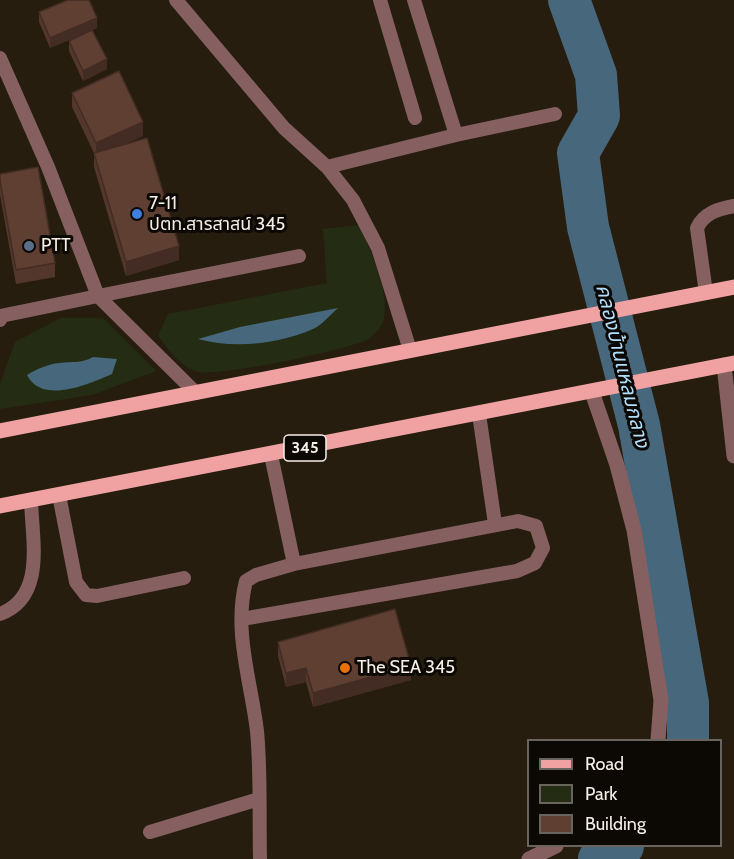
<!DOCTYPE html>
<html>
<head>
<meta charset="utf-8">
<style>
	body { margin:0 }
	#map { position:relative; width:734px; height:859px; overflow:hidden; background:#261d0f; font-family:Cabin,sans-serif }
	canvas { display:block }
	.legend { position:absolute; left:527px; top:739px; width:195px; height:108px; box-sizing:border-box; background:#0c0804; border:2px solid #69645e; margin:0; padding:8px 10px; list-style:none; font-size:18px; color:#f5efe6 }
	.legend li { display:flex; align-items:center; gap:12px; height:30px }
	.legend b { width:30px; border:2px solid #69645e }
</style>
</head>
<body>
<div id="map">
<canvas width="734" height="859"></canvas>
<ul class="legend">
<li><b style="height:8px;background:#f0a2a3"></b>Road</li>
<li><b style="height:16px;background:#242d13"></b>Park</li>
<li><b style="height:16px;background:#603f33"></b>Building</li>
</ul>
</div>
<script>
const context = document.querySelector('canvas').getContext('2d');
context.lineJoin = 'round';
function fillPath(path, color) { context.fillStyle = color; context.fill(path, 'evenodd'); }
function stroke(path, color, width, dash) { context.strokeStyle = color; context.lineWidth = width; context.lineCap = dash ? 'butt' : 'round'; context.setLineDash(dash || []); context.stroke(path); }
function label(font, color, halo, rows, align = 'center') {
  context.font = font + ' Cabin,"Noto Sans Thai",sans-serif'; context.lineWidth = 6; context.setLineDash([]); context.textBaseline = 'middle'; context.strokeStyle = halo; context.fillStyle = color; for (const [text, x, y, turn = 0] of rows) {
    context.save(); context.translate(x, y); context.rotate((+turn || 0) * Math.PI / 180); context.textAlign = isNaN(turn) ? turn : align; if (halo) context.strokeText(text, 0, 0); context.fillText(text, 0, 0); context.restore();
  }
}
const green = new Path2D(`
	M360,225C369,249 392,297 383,322C382,326 373,336 368,339C349,350 218,377 198,372C180,367 169,350 158,336L168,314L327,283L323,229Z
	M61,318H103L156,371L92,395L0,409V384L15,342Z`);
const water = new Path2D(`
	M338,308C331,314 322,325 313,329C279,344 234,349 198,339L240,327Z
	M93,357L117,359L112,374C89,384 42,405 27,375C37,369 48,364 59,363C72,361 81,364 93,357Z`);
const river = new Path2D(`
	M569,0L596,75L599,116L578,153L588,227L639,425L688,703V740
	M599,859L623,846`);
const lane = new Path2D(`
	M176,0L284,128L327,167L353,200L378,248L410,350
	M380,0L415,118
	M0,58L48,167L98,296L299,256
	M456,135L555,114
	M327,167L456,135L414,0
	M706,293L697,228C704,213 718,209 734,206
	M0,320L1,316L98,296L196,393
	M479,414L495,524
	M59,495L76,582L86,595L97,596L184,578
	M0,614C46,597 32,540 31,500
	M242,619L517,571L535,563L543,548L536,526L518,521L294,564
	M150,832L259,799
	M260,859C259,817 261,773 257,731C251,681 233,631 246,581L256,575L294,564L271,455`);
const street = new Path2D(`
	M724,365L734,456
	M592,392L617,465L634,530L661,700L658,740
	M529,859L556,846`);
const primary = new Path2D(`
	M0,431L734,287
	M0,506L734,363`);
const wall = new Path2D(`
	M39,12L97,28L92,30L107,69L83,81L69,51V41L92,30L50,48L39,22Z
	M72,93L143,136L124,144L179,260L126,276L94,167V153L72,107Z
	M0,174L55,263V277L16,284L0,195Z
	M278,642L411,680L313,707L306,682L286,687L278,656Z`);
const shadedWall = new Path2D(`
	M97,18V28L50,48V38Z
	M107,59V69L83,81V71Z
	M143,122V136L96,157V143Z
	M179,246V260L126,276V262Z
	M411,666V680L313,707V693Z
	M306,668V682L286,687V673Z`);
const building = new Path2D(`
	M68,0H89L97,18L50,38L39,12Z
	M92,30L107,59L83,71L69,41Z
	M119,71L143,122L96,143L72,93Z
	M147,138L179,246L126,262L94,153Z
	M38,167L55,263L16,270L0,181V174Z
	M395,609L411,666L313,693L306,668L286,673L278,642Z`);
const markers = [
	[137,214,6,"#3f7fe0"],
	[29,246,6,"#5c6f8a"],
	[345,668,6,"#e8710a"]
];
const shields = [
	[305,448,42]
];
const shieldNames = [
	["345",305,448]
];
const poiNames = [
	["7-11",149,204],
	["ปตท.สารสาสน์ 345",149,225],
	["PTT",41,246],
	["The SEA 345",357,668]
];
const waterNames = [
	["คลองบ้านแหลมกลาง",622,366,76]
];
fillPath(green, '#242d13');
fillPath(water, '#47677c');
stroke(river, '#47677c', 42);
stroke(lane, '#866060', 14);
stroke(street, '#866060', 15);
stroke(primary, '#f0a2a3', 15);
fillPath(wall, '#53362c');
fillPath(shadedWall, '#432c24');
fillPath(building, '#603f33');
stroke(building, '#432c24', 1.5);
for (const [x, y, r, color] of markers) { const dot = new Path2D(); dot.arc(x, y, r, 0, 2 * Math.PI); context.fillStyle = color; context.fill(dot); stroke(dot, '#0c0804', 2); }
for (const [x, y, w] of shields) { const box = new Path2D(); box.roundRect(x - w / 2, y - 13, w, 26, 4.5); context.fillStyle = '#0c0804'; context.fill(box); stroke(box, '#f5efe6', 1.5); }
label('bold 16px', '#f5efe6', null, shieldNames);
label('18px', '#f5efe6', '#0c0804', poiNames, 'left');
label('italic 20px', '#b1defd', '#0c0804', waterNames);
</script>
</body>
</html>
